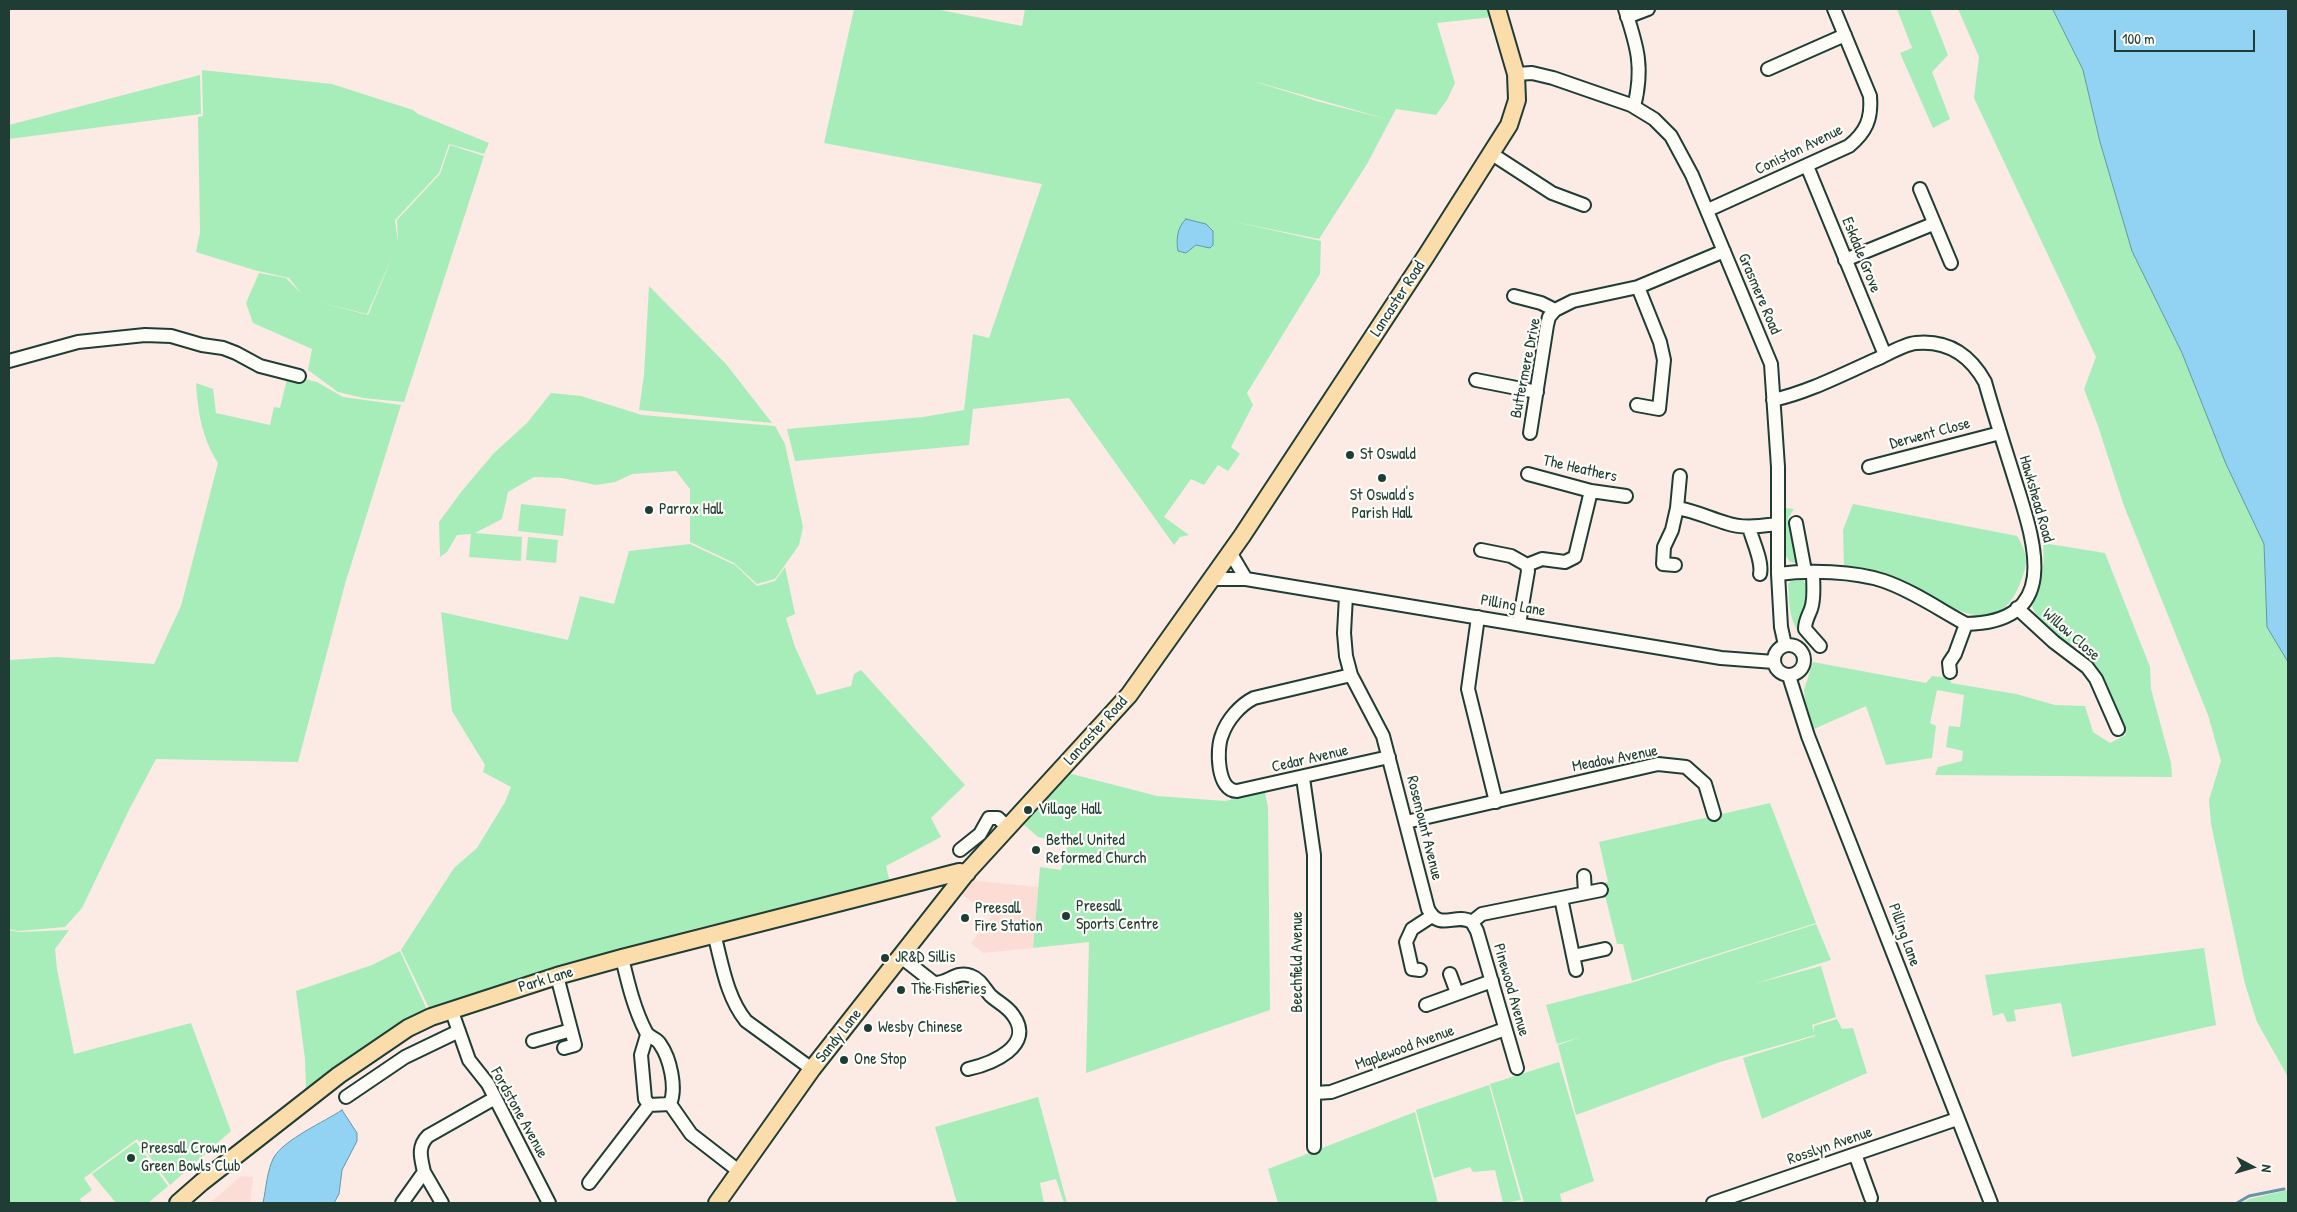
<!DOCTYPE html>
<html>
<head>
<meta charset="utf-8">
<style>
	body { margin:0 }
	#map { position:relative; width:2297px; height:1212px; overflow:hidden; background:#fceae4; font-family:"Patrick Hand",sans-serif }
	canvas { display:block }
	.frame { position:absolute; inset:0; border:10px solid #1f3d34; pointer-events:none }
	.north { position:absolute; left:2227px; top:1142px; width:50px; height:50px; -webkit-text-stroke:4px #fdfcf7; paint-order:stroke; rotate:96deg; font-size:14px; font-weight:700; line-height:20px; text-align:center; color:#1f3d34 }
	.north::after { content:''; display:block; margin:auto; width:18px; height:22px; background:#1f3d34; clip-path:polygon(50% 0,100% 100%,50% 72%,0 100%) }
	.scale { position:absolute; left:2114px; top:30px; width:141px; height:22px; box-sizing:border-box; border:2px solid #1f3d34; border-top:0; padding-left:6px; font-size:15px; line-height:18px; white-space:nowrap; color:#1f3d34; -webkit-text-stroke:4px #fdfcf7; paint-order:stroke }
</style>
</head>
<body>
<div id="map">
<canvas width="2297" height="1212"></canvas>
<div class="frame"></div>
<div class="north">N</div>
<div class="scale">100 m</div>
</div>
<script>
const context = document.querySelector('canvas').getContext('2d');
context.lineJoin = 'round';
function fillPath(path, color) { context.fillStyle = color; context.fill(path, 'evenodd'); }
function stroke(path, color, width, dash) { context.strokeStyle = color; context.lineWidth = width; context.lineCap = dash ? 'butt' : 'round'; context.setLineDash(dash || []); context.stroke(path); }
function label(font, color, halo, rows, align = 'center') {
  context.font = font + ' "Patrick Hand",sans-serif'; context.lineWidth = 4.5; context.setLineDash([]); context.textBaseline = 'middle'; context.strokeStyle = halo; context.fillStyle = color; for (const [text, x, y, turn = 0] of rows) {
    context.save(); context.translate(x, y); context.rotate((+turn || 0) * Math.PI / 180); context.textAlign = isNaN(turn) ? turn : align; if (halo) context.strokeText(text, 0, 0); context.fillText(text, 0, 0); context.restore();
  }
}
const built = new Path2D(`
	M968,880L1038,887L1033,948L983,953L971,943L991,917L960,893Z
	M241,1176L253,1177L250,1203H210Z`);
const green = new Path2D(`
	M854,9H935L1022,26L1025,9H1489L1492,17L1437,23L1455,83L1447,100L1436,115L1396,109L1367,164L1319,239L1231,221L1321,241L1320,274L1247,393L1253,405L1231,447L1240,454L1228,471L1218,465L1204,485L1191,479L1164,517L1189,535L1180,537L1174,545L1069,398L973,409L969,445L795,461L787,429L923,417L964,410L973,334L989,338L1042,184L824,143ZM1256,82H1257L1390,120L1320,102Z
	M1897,9H1930L1948,55L1932,72L1950,119L1933,128L1900,53L1912,48Z
	M1958,9H2288V1077L2257,1022L2245,984L2211,824L2209,800L2221,761L2208,715L2124,506L2098,426L2084,389L2096,357L1974,98L1979,57Z
	M202,70L332,84L413,110L418,114L489,143L484,154L449,144L439,173L395,220L398,243L397,220L440,174L450,145L484,156L404,402L363,398L338,392L308,370L312,349L253,323L246,303L259,273L286,278L301,293L289,278L254,270L196,252L200,232L198,117L203,116ZM394,253L368,315L318,302L367,314Z
	M200,75L201,114L9,139V125Z
	M649,286L726,364L772,423L639,410L644,375Z
	M288,375L317,382L343,397L401,405L345,584L298,762L156,759L129,810L82,908L65,927L18,931L9,929V660L57,657L154,664L181,606L218,463C202,438 198,413 196,383L213,389L216,413L270,425L274,407L280,408Z
	M551,393L581,396L642,415L775,426L785,444L803,527L799,545L775,579L757,584L734,563L690,542V489L676,471L632,474L615,482L596,485L562,478L534,477L508,492L502,519L475,533L522,537L521,561L469,557L471,534L457,535L447,552L440,557L439,522L461,492L494,453L527,423Z
	M521,504L566,509L563,536L518,531Z
	M1853,504L2017,536C2029,555 2028,565 2019,586C1992,650 1932,592 1893,576C1879,570 1860,568 1844,565L1843,530Z
	M1786,508L1794,509L1788,518L1798,561L1795,563L1790,562L1786,556Z
	M528,537L558,540L556,563L526,560Z
	M2043,543L2105,553L2150,667L2151,689L2171,763L2172,777L1935,775L1938,767L1962,761L1963,751L1946,747L1949,726L1960,727L1964,695L1937,690L1930,723L1936,726L1932,758L1886,765L1866,706L1814,729L1805,700L1804,690L1813,662L1926,683L1932,676L1950,678L1951,683L2016,694L2055,705L2085,706L2093,732L2110,743L2126,735C2119,711 2105,670 2085,654C2063,635 2045,638 2032,606C2042,585 2045,567 2043,543Z
	M690,544L735,565L757,586L775,581L785,567L795,614L786,618L795,647L817,695L851,686L854,674L861,670L965,785L931,818L941,837L886,866L890,883L697,928L430,1010L401,950L454,868L477,848L505,802L511,787L483,772L485,765L452,711L441,612L568,640L580,596L614,604L629,551Z
	M1803,580L1807,586H1809L1807,605L1813,649C1790,627 1790,616 1788,584L1791,581Z
	M1068,773L1157,796L1225,801L1265,792L1268,808L1270,1010L1086,1073L1089,942L1033,948L1040,867L1061,870L1068,843L1038,837L1022,823Z
	M1770,803L1816,923L1632,981L1623,944H1617L1602,883L1608,882L1599,842Z
	M1816,924L1831,960L1754,984L1821,966L1836,1017L1812,1025L1814,1032V1026L1837,1019L1842,1029L1853,1028L1867,1073L1762,1119L1743,1058L1815,1036V1035L1720,1062L1576,1115L1558,1045L1581,1037L1557,1044L1546,1005L1631,983Z
	M9,930L19,932L69,930L55,949L57,969L74,1054L191,1023L231,1131L170,1185L137,1139L84,1178L92,1190L80,1199L82,1203H9Z
	M2204,948L2216,1025L2072,1057L2061,1003L2014,1010L2016,1021L2007,1022L2003,1013L1993,1016L1985,975Z
	M400,951L428,1012L361,1053L306,1090L305,1059L296,991L372,965Z
	M1559,1062L1594,1181L1560,1194L1562,1203H1524L1490,1084Z
	M1489,1085L1521,1200L1503,1203L1495,1170L1473,1172L1470,1167L1434,1178L1416,1110Z
	M1038,1097L1067,1203H1064L1056,1179L1040,1183L1044,1203H957L935,1127Z
	M1415,1112L1438,1203H1278L1268,1169Z
	M136,1142L168,1186L148,1203H116L92,1174Z
	M2288,1190V1203H2243L2249,1199Z`);
const water = new Path2D(`
	M2053,9H2288V662L2267,627L2264,544L2226,464L2182,353L2132,251L2100,142L2083,70Z
	M1186,219L1206,224L1213,231V245L1210,248L1196,245L1186,253L1178,251C1176,240 1177,227 1186,219Z
	M342,1110L357,1133V1141L342,1170L339,1194L334,1203H263C266,1189 267,1170 274,1157C285,1139 324,1122 342,1110Z`);
const stream = new Path2D(`
	M2237,1203L2249,1196L2284,1189`);
const minor = new Path2D(`
	M1625,9C1637,46 1644,67 1634,107
	M1627,17L1648,9
	M1768,69L1845,35
	M1516,74L1532,73L1553,78L1631,105L1654,119L1671,136L1692,175L1771,364L1778,467V574L1781,627L1785,645
	M1492,154L1552,193L1584,205
	M1807,166L1885,355
	M1920,189L1951,263
	M1708,210L1849,146C1866,132 1872,119 1870,96L1834,9
	M1845,260L1933,224
	M1514,296L1541,303L1555,310L1573,301L1638,287L1724,251
	M9,361L78,342L145,335L171,336L202,345L223,348L236,353L260,366L299,376
	M1476,380L1537,392
	M1773,400C1809,392 1843,374 1877,359C1888,354 1904,344 1916,343C1948,340 1970,355 1985,382C1994,414 2004,445 2014,477C2033,538 2065,622 1966,624C1940,610 1913,591 1884,581C1854,571 1809,570 1778,574
	M1637,405L1659,409L1664,360L1660,342L1638,287
	M1530,433L1547,325L1549,317L1555,310
	M1869,467L2000,433
	M1528,474L1591,491L1626,496
	M1677,508C1695,511 1709,518 1726,523C1743,529 1761,526 1778,524
	M1796,523L1805,571
	M1749,527C1752,540 1763,561 1760,574
	M1481,550L1511,556L1527,565
	M1230,552L1246,579
	M1527,565L1542,559L1565,562L1575,557L1591,491
	M1675,565L1663,564L1664,547L1672,530L1677,508L1680,476
	M1813,572C1813,584 1815,598 1811,609C1808,617 1805,621 1805,629L1820,646
	M1212,579H1246L1721,658L1774,662
	M1346,596L1344,633L1346,656L1351,675L1383,736L1428,909C1440,932 1455,912 1472,922L1482,914L1601,890
	M2017,608L2054,642L2087,667L2096,679L2118,729
	M1478,617L1468,689L1496,802
	M1519,624L1528,571L1527,565
	M1774 660a15 15 0 1 1 30 0a15 15 0 1 1-30 0Z
	M1950,672L1949,663L1955,654L1966,624
	M1351,675L1254,698C1240,705 1227,720 1222,735C1216,749 1217,791 1237,791L1389,757
	M1789,676L1808,736L1991,1203
	M1303,778L1314,855V1147
	M1406,822L1658,764L1686,767L1705,784L1714,814
	M960,850L980,834L989,818H998L1007,827
	M1584,876L1585,893
	M1561,898L1576,970
	M1472,922L1477,931L1517,1068
	M714,934C722,963 726,996 746,1021L812,1069
	M1573,956L1605,949
	M901,957L934,983C948,984 956,970 971,976C980,979 984,988 990,995C997,1002 1007,1006 1013,1015C1036,1046 991,1064 968,1069
	M622,958C628,983 634,1009 646,1032C649,1038 657,1038 660,1044C670,1058 677,1088 670,1104L691,1134L740,1172
	M1420,970L1412,969L1406,942L1412,929L1432,916
	M1450,974L1457,993
	M557,976L575,1045L564,1048
	M1426,1005L1492,981
	M451,1009L469,1060L488,1084L549,1203
	M647,1035L641,1055L645,1099L649,1105L670,1104
	M533,1041L571,1030
	M1315,1093L1331,1092L1505,1029
	M346,1097L405,1057L459,1031
	M1855,1154L1871,1198
	M424,1172L442,1203
	M589,1183L649,1105
	M402,1203L424,1172C421,1158 417,1147 428,1136L495,1098
	M1713,1203L1957,1119`);
const major = new Path2D(`
	M178,1203L202,1182L339,1075L408,1028L431,1017L557,976L622,958L959,872L967,873
	M717,1203L812,1069L967,872L1129,695L1242,536L1426,256L1509,125L1517,100L1516,74L1497,9`);
const markers = [
	[1350,455,5,"#1f3d34"],
	[1382,478,5,"#1f3d34"],
	[649,510,5,"#1f3d34"],
	[1028,810,5,"#1f3d34"],
	[1036,850,5,"#1f3d34"],
	[1066,916,5,"#1f3d34"],
	[965,918,5,"#1f3d34"],
	[885,958,5,"#1f3d34"],
	[901,990,5,"#1f3d34"],
	[868,1028,5,"#1f3d34"],
	[844,1060,5,"#1f3d34"],
	[131,1158,5,"#1f3d34"]
];
const streetNames = [
	["Coniston Avenue",1799,150,-26],
	["Eskdale Grove",1861,255,68],
	["Grasmere Road",1759,294,67],
	["Lancaster Road",1398,299,-57],
	["Buttermere Drive",1526,368,-79],
	["Derwent Close",1930,434,-15],
	["The Heathers",1580,469,13],
	["Hawkshead Road",2036,499,74],
	["Pilling Lane",1513,606,10],
	["Willow Close",2071,635,41],
	["Lancaster Road",1096,731,-48],
	["Cedar Avenue",1310,759,-13],
	["Meadow Avenue",1615,759,-11],
	["Rosemount Avenue",1424,828,76],
	["Pilling Lane",1904,935,70],
	["Beechfield Avenue",1298,962,-90],
	["Park Lane",546,980,-17],
	["Pinewood Avenue",1511,990,74],
	["Sandy Lane",839,1036,-52],
	["Maplewood Avenue",1405,1048,-20],
	["Fordstone Avenue",519,1113,61],
	["Rosslyn Avenue",1830,1146,-19]
];
const poiNames = [
	["St Oswald",1360,455],
	["St Oswald's",1382,496,"center"],
	["Parish Hall",1382,514,"center"],
	["Parrox Hall",659,510],
	["Village Hall",1038,810],
	["Bethel United",1046,841],
	["Reformed Church",1046,859],
	["Preesall",1076,907],
	["Sports Centre",1076,925],
	["Preesall",975,909],
	["Fire Station",975,927],
	["JR&D Sillis",895,958],
	["The Fisheries",911,990],
	["Wesby Chinese",878,1028],
	["One Stop",854,1060],
	["Preesall Crown",141,1149],
	["Green Bowls Club",141,1167]
];
fillPath(built, '#fcddd6');
fillPath(green, '#a7edba');
fillPath(water, '#92d3f3');
stroke(water, '#6497a7', 1);
stroke(stream, '#6497a7', 3);
stroke(minor, '#1f3d34', 16);
stroke(major, '#1f3d34', 20);
stroke(minor, '#fdfcf7', 12);
stroke(major, '#fbddab', 16);
for (const [x, y, r, color] of markers) { const dot = new Path2D(); dot.arc(x, y, r, 0, 2 * Math.PI); context.fillStyle = color; context.fill(dot); stroke(dot, '#fdfcf7', 2); }
label('16px', '#1f3d34', '#fdfcf7', streetNames);
label('16px', '#1f3d34', '#fdfcf7', poiNames, 'left');
</script>
</body>
</html>
